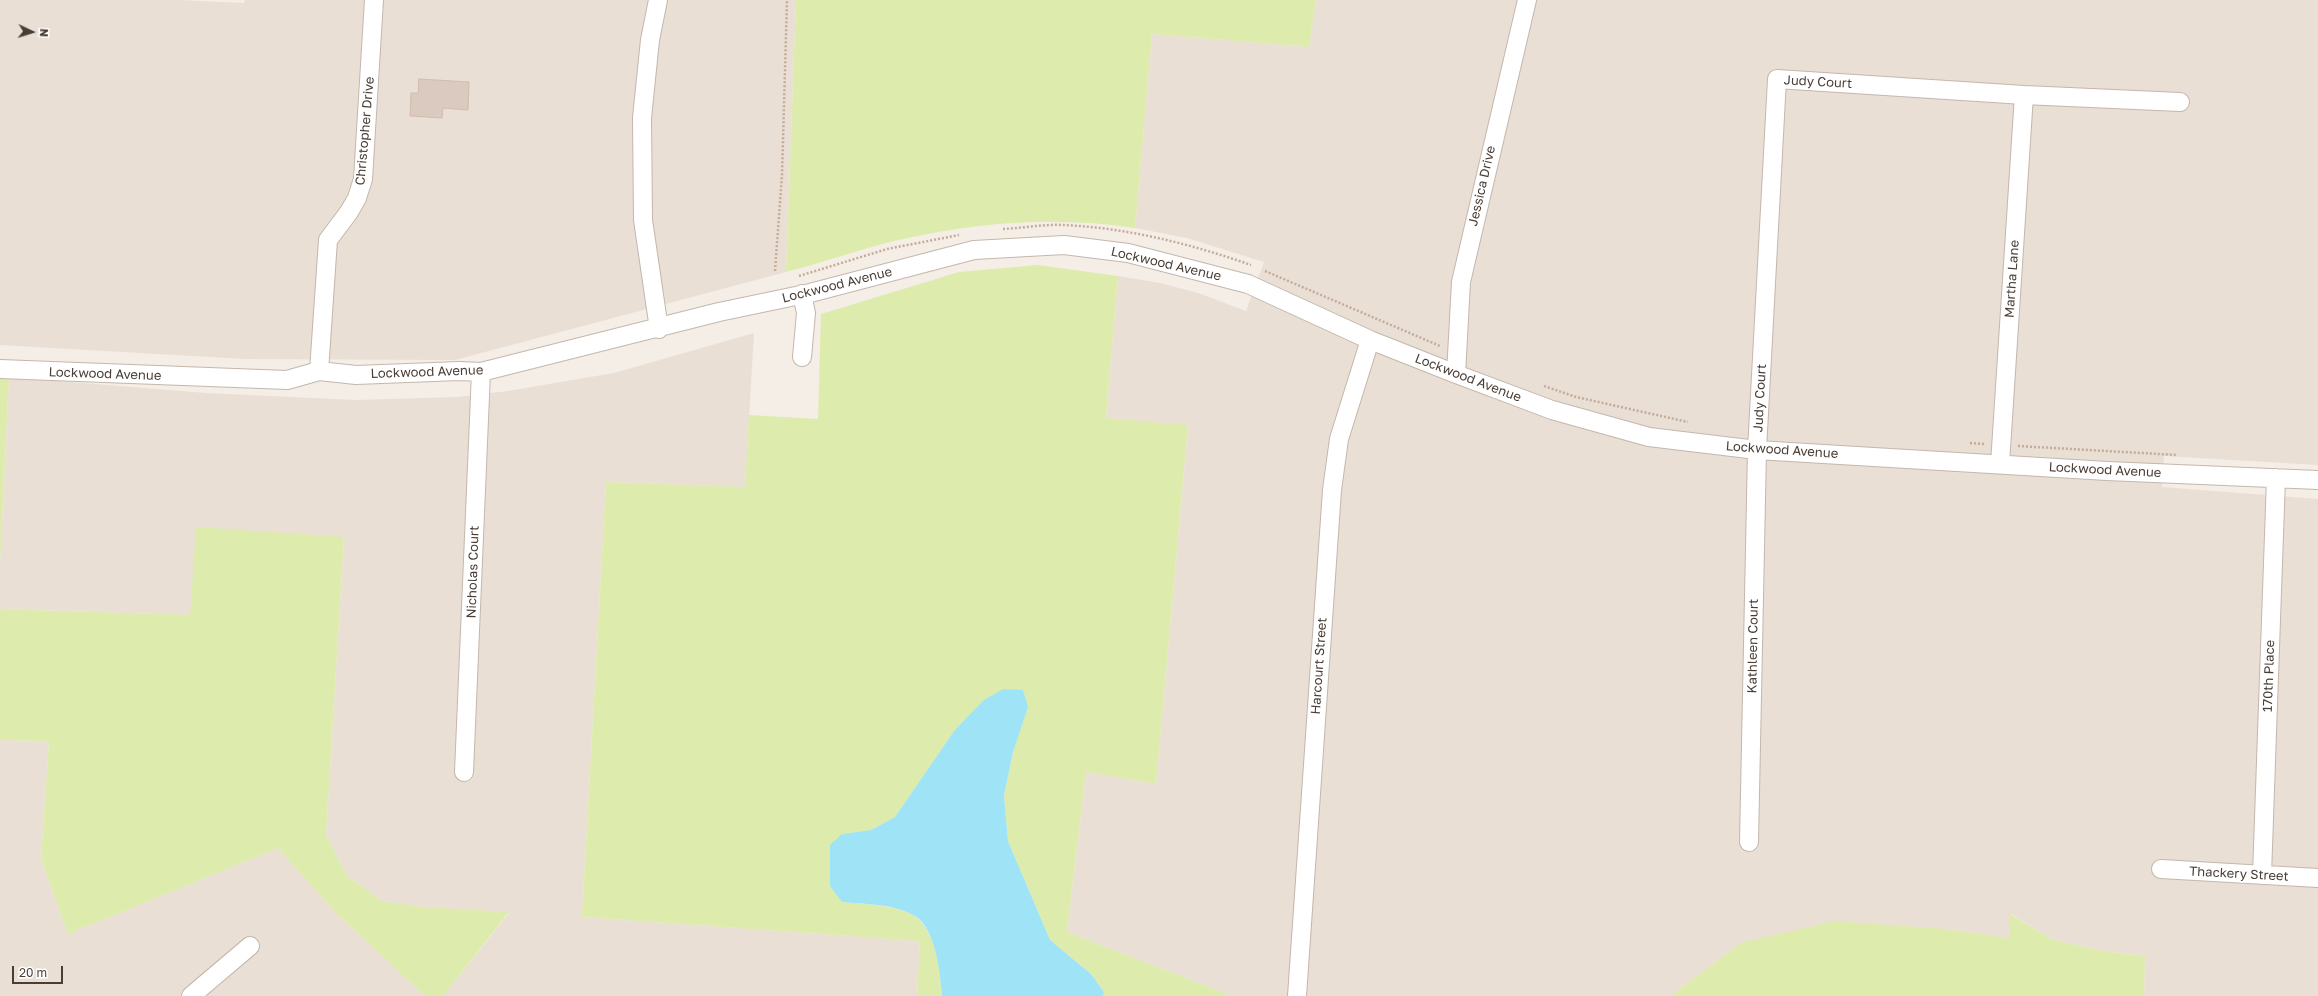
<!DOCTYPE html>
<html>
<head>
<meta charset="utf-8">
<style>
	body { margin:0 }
	#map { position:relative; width:2318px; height:996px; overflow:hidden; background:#f5eee7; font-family:"Golos Text",sans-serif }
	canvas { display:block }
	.north { position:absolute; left:12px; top:12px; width:40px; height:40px; -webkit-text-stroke:3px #fff; paint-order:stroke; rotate:94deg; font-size:11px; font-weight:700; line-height:16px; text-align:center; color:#493d35 }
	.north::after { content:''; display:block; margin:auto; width:14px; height:18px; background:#493d35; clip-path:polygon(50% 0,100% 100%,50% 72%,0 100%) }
	.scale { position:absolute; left:12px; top:966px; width:51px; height:18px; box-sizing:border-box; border:2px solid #493d35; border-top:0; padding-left:5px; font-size:12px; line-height:14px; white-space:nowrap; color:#493d35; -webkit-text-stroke:3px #fff; paint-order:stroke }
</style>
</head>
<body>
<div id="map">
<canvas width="2318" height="996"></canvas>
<div class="north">N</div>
<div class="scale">20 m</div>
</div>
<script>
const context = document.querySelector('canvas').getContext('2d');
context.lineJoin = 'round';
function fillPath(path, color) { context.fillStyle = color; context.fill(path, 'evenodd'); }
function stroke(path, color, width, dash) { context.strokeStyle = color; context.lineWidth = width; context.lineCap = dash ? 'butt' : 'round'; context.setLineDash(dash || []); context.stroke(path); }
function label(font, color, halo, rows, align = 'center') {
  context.font = font + ' "Golos Text",sans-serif'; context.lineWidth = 3.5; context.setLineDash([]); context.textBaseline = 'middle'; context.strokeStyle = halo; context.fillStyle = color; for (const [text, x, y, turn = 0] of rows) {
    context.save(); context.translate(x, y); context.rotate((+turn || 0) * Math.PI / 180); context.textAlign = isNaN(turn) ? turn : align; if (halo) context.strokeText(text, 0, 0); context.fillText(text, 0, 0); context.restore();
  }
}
const residential = new Path2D(`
	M0,0H179L244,3L245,0H796L786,272L455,360L245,359L0,345Z
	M1316,0H2318V465L2164,456L2162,487L2318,499V996H2144L2145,956L2102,951L2051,939L2011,914L2009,938L1946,929L1741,943L1674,993V996H1232L1067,932L1086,772L1156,784L1188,426L1106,418L1118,276L1160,283L1198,293L1246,311L1264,262L1187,238L1135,228L1152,34L1309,47Z
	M754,333L745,487L606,482L582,917L920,941L917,996H443L509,913L423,907L382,901L347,876L326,835L344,538L190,615L0,609V564L9,377L206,393L355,400L457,397L508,391L614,373Z
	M0,740L49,741L41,859L68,934L278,848L336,913L425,996H0Z`);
const green = new Path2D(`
	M796,0H1316L1309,47L1152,34L1135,228C1057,216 980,222 903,239C863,248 825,262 786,272Z
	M1038,265L1118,276L1106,418L1188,425L1156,784L1086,772L1067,932L1232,996H1103L1104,992L1091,974L1050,940L1008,841L1004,796L1013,752L954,731L895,817L871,830L842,834V902C859,903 903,906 916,917C938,936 939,969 942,996H917L920,941L582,917L606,482L745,487L749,415L818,419L821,314L959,272Z
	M0,377H9L0,564Z
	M196,527L344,537L326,835L347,876L382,901L423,907L509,912L443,996H425L336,913L278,848L68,934L41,859L49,741L0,740V609L190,615Z
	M2010,914L2051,939L2102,951L2145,956L2144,996H1674V993L1741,943L1834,921L1946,929L2009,938Z`);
const water = new Path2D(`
	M1003,689L1023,690L1028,707L1013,752L1004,796L1008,841L1050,940L1091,974L1104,992L1103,996H942C940,973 936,929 915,916C895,904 864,904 842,902L830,886V845L842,834L871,830L895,817L954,731L984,700Z`);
const building = new Path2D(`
	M419,79L469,82L468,110L443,108L442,118L410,116L411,93H418Z`);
const path = new Path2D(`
	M1003,229C1023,228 1044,224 1064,225C1128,228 1191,244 1251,265
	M775,271L782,175L787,0
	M1265,271L1440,346
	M799,276L887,249L959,235
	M1544,386L1576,397L1688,422
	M1970,443L1985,444
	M2018,446L2177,455`);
const minor = new Path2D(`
	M658,0L650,40L642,118L643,220L659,329
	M802,357L806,313L802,294
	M0,369L287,380L319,371L356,375L459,371L481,372L719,312L810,293L974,250L1064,245L1128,253L1248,284L1370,340L1456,374L1552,410L1649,437L1757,450L2107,471L2318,480
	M319,371L328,240L349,212L357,198L363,179L374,0
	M1456,374L1461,282L1527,0
	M2000,464L2024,95
	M464,772L481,372
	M1749,842L1757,450L1777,79L2024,95L2180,102
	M2161,869L2318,878
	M2262,875L2276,478
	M191,996L250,946
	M1297,996L1332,490L1339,439L1370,340`);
const streetNames = [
	["Judy Court",1818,82,3],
	["Christopher Drive",365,131,-85],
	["Jessica Drive",1482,186,-77],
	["Lockwood Avenue",1166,264,13],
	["Martha Lane",2012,279,-86],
	["Lockwood Avenue",837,285,-14],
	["Lockwood Avenue",427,372,-2],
	["Lockwood Avenue",105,374,2],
	["Lockwood Avenue",1468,378,21],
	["Judy Court",1760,398,-87],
	["Lockwood Avenue",1782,450,4],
	["Lockwood Avenue",2105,470,3],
	["Nicholas Court",473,572,-88],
	["Kathleen Court",1753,646,-89],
	["Harcourt Street",1319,666,-86],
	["170th Place",2269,676,-88],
	["Thackery Street",2239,874,3]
];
fillPath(residential, '#e9dfd5');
fillPath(green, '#ddecad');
fillPath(water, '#9fe4f6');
fillPath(building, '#dacabf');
stroke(building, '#d3bdae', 1);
stroke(minor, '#c4b7ac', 20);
stroke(path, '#c4ac99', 2.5, [2, 2]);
stroke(minor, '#fff', 18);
label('13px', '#493d35', '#fff', streetNames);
</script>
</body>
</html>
